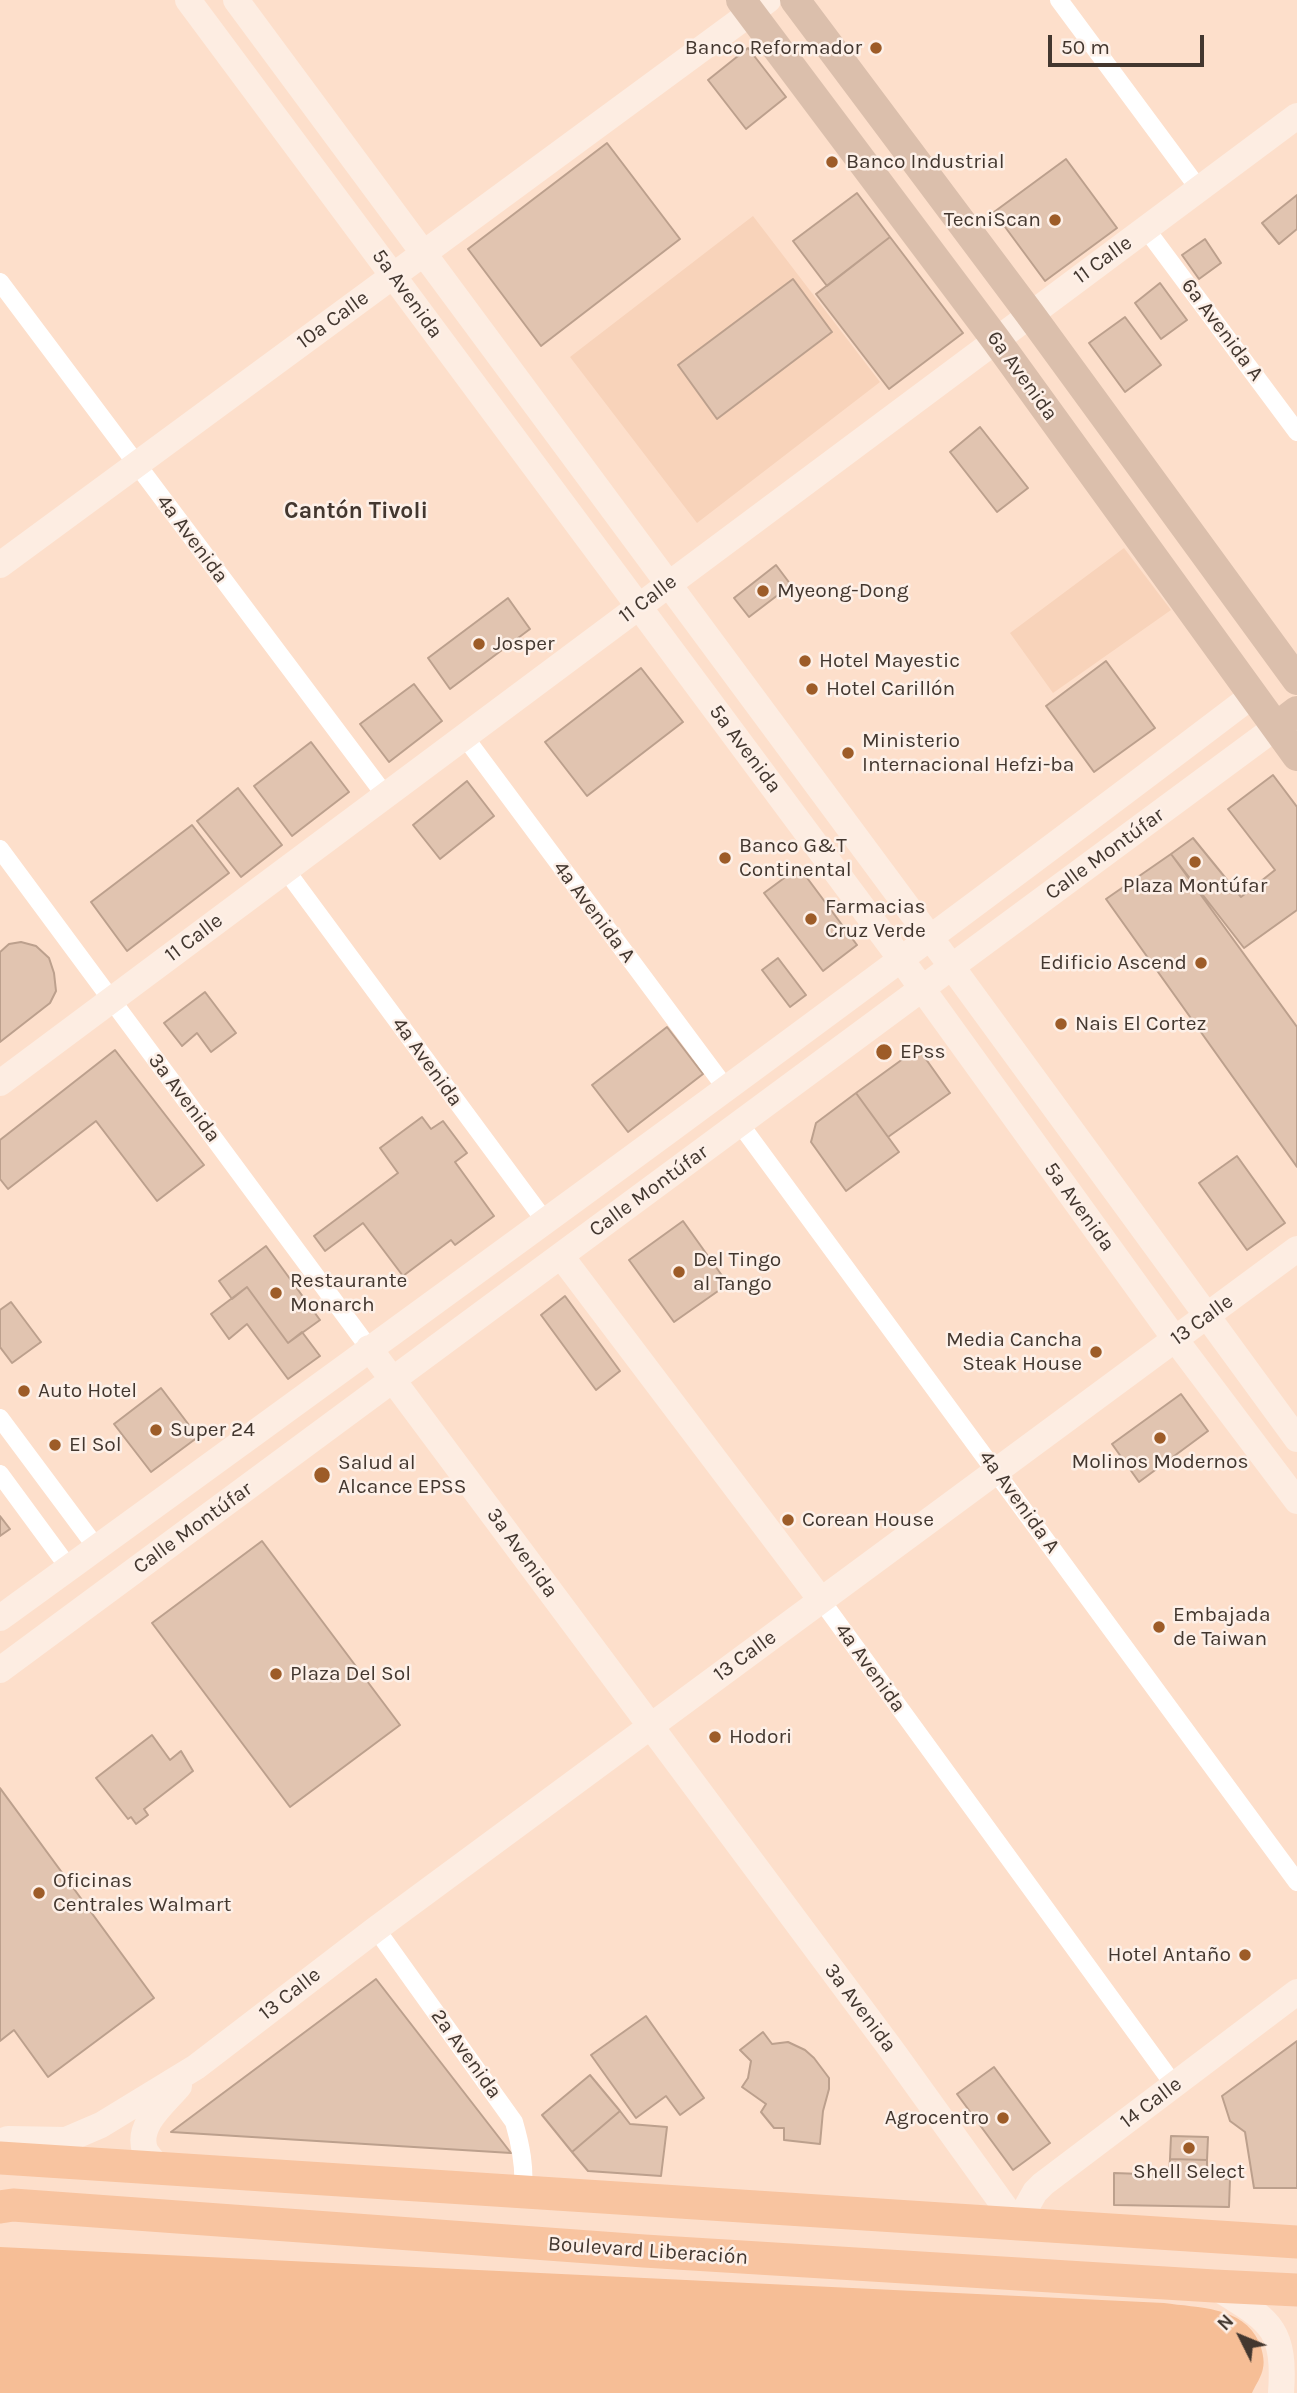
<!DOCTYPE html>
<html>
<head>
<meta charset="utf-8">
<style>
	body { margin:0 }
	#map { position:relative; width:1297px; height:2393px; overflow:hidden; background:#fddfcb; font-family:Karla,sans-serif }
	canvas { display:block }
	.north { position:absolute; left:1206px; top:2302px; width:70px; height:70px; -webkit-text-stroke:5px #fdf0e8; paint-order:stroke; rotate:313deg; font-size:19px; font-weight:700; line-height:28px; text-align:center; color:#43372f }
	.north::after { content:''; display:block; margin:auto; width:24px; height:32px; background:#43372f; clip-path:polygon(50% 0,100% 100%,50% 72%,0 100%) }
	.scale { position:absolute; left:1048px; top:35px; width:156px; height:32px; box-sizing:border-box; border:4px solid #43372f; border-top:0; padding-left:9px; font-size:21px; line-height:24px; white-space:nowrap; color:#43372f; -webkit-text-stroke:5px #fdf0e8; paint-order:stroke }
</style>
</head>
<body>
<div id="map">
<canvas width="1297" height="2393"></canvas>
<div class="north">N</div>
<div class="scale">50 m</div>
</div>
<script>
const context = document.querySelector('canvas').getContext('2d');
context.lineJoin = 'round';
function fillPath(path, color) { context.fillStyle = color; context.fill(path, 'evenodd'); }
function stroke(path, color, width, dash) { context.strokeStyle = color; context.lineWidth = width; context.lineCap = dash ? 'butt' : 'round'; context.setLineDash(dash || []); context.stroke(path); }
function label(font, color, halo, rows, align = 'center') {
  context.font = font + ' Karla,sans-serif'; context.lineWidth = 5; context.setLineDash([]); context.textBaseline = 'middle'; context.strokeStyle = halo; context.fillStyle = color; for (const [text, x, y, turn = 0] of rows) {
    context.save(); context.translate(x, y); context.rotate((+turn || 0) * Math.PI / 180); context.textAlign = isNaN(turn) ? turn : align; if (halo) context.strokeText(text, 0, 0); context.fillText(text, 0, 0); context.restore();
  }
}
const built = new Path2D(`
	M753,216L880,382L697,523L570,357Z
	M1124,548L1171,610L1053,693L1010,633Z`);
const green = new Path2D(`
	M0,2247L1164,2303C1198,2308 1243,2306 1259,2342C1262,2349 1265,2361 1263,2368C1262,2376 1255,2386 1252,2393H0Z`);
const building = new Path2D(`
	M748,48L786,97L746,129L708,80Z
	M607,143L680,239L541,346L468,249Z
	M1066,159L1117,228L1045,281L994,212Z
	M857,193L890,237L827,286L793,241Z
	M1297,195V229L1279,244L1262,223Z
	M890,237L963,333L889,389L816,294Z
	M1205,239L1221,263L1199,279L1182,255Z
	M793,279L832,332L717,419L678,365Z
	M1160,283L1187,320L1161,339L1135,303Z
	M1125,317L1161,365L1125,392L1089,343Z
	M980,427L1028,488L997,512L950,452Z
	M776,565L791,585L749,617L734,598Z
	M508,598L530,629L450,689L428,658Z
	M1106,661L1155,728L1094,772L1046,706Z
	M641,668L683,722L587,796L545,742Z
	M414,684L442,721L389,762L360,724Z
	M311,742L349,792L292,836L254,786Z
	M1273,775L1297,807V910L1244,948L1171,854L1193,838L1241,897L1275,870L1228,809Z
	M467,781L494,816L440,859L413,825Z
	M238,788L282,845L241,877L197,821Z
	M192,825L229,873L127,951L91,902Z
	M1171,854L1297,1027V1167L1106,899Z
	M799,867L857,945L823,971L764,893Z
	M21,942L36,946L49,958L54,973L56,991L50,1003L0,1042V952L9,944Z
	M778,958L806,995L790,1007L762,970Z
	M205,992L236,1033L211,1052L197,1033L182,1046L164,1023Z
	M667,1027L703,1074L628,1132L592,1085Z
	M918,1048L950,1093L888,1137L856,1093Z
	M115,1050L204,1165L157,1201L96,1121L8,1189L0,1179V1140Z
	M856,1093L899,1152L846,1191L811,1142L816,1123Z
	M422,1117L431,1129L443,1121L467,1153L455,1162L494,1216L455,1245L451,1240L403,1276L363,1223L325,1251L314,1236L398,1173L380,1148Z
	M1237,1156L1285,1223L1247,1250L1199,1183Z
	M683,1221L728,1284L674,1322L629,1260Z
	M266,1246L320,1320L288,1343L247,1287L232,1299L219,1281Z
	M247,1287L288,1343L302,1332L320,1356L288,1379L247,1324L229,1339L211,1314Z
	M565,1296L620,1371L596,1390L541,1315Z
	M11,1302L41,1342L12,1363L0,1347V1310Z
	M161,1388L198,1437L151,1472L114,1424Z
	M1181,1394L1208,1431L1139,1482L1112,1444Z
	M0,1516L10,1529L0,1536Z
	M262,1541L400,1725L290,1807L152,1623Z
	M152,1735L170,1760L181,1751L193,1771L144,1809L148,1815L136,1824L131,1817L128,1819L96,1778Z
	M0,1788L154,1998L48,2077L14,2030L0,2041Z
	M376,1979L511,2153L171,2132Z
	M646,2016L704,2098L680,2115L666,2096L636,2118L591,2055Z
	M763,2032L772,2044L788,2042L805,2050L814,2058L829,2078V2089L823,2111L820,2144L784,2140V2128H774L761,2112L766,2104L742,2087L748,2078L751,2061L740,2050Z
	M1297,2041V2188H1254L1245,2132L1230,2121L1222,2096Z
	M994,2067L1050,2143L1013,2170L957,2094Z
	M590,2075L620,2111L572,2152L542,2115Z
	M620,2111L630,2124L667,2127L661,2176L588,2171L572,2152Z
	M1171,2136L1208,2137L1207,2160L1170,2159Z
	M1170,2159L1207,2160V2178L1230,2179L1229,2207L1114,2205V2173L1169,2175Z`);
const street = new Path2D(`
	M1059,0L1199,189
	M1146,229L1297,432
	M0,282L385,795
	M464,736L725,1087
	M0,849L369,1348
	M285,869L545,1221
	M740,1124L1297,1882
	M0,1418L96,1547
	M0,1474L69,1568
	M821,1600L1174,2085
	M376,1929L514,2122C521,2146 525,2167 523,2192`);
const secondary = new Path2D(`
	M188,0L900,958L1175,1339L1297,1501
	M236,0L952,967L1297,1439
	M0,565L768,0
	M0,1083L1297,116
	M561,1256L821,1600
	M369,1348L891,2049L1017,2224L1035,2192L1043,2184L1297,1992
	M0,1618C420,1313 840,1009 1253,695
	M0,1670L1276,727
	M0,2142L8,2139L66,2140L101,2125L196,2067L376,1929L1297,1249
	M159,2168C155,2163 148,2156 145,2150C136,2125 165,2103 179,2086
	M1214,2286C1267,2320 1286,2324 1281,2393`);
const primary = new Path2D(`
	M741,0L996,340L1297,756
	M795,0L1030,314L1297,680
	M1276,727L1297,711`);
const highway = new Path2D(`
	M0,2158L1297,2242
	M0,2207L13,2205L644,2251L1214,2286L1297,2290`);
const markers = [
	[876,48,7,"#9d5c28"],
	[832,162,7,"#9d5c28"],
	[1055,220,7,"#9d5c28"],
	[763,591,7,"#9d5c28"],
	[479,644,7,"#9d5c28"],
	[805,661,7,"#9d5c28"],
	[812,689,7,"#9d5c28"],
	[848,753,7,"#9d5c28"],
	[725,858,7,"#9d5c28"],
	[1195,862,7,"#9d5c28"],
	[811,919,7,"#9d5c28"],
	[1201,963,7,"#9d5c28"],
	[1061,1024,7,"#9d5c28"],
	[884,1052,9,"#9d5c28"],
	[679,1272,7,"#9d5c28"],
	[276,1293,7,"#9d5c28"],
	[1096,1352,7,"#9d5c28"],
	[24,1391,7,"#9d5c28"],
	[156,1430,7,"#9d5c28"],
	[1160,1438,7,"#9d5c28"],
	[55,1445,7,"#9d5c28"],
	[322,1475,9,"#9d5c28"],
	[788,1520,7,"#9d5c28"],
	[1159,1627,7,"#9d5c28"],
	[276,1674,7,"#9d5c28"],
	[715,1737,7,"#9d5c28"],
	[39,1893,7,"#9d5c28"],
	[1245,1955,7,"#9d5c28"],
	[1003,2118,7,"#9d5c28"],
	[1189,2148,7,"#9d5c28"]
];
const poiNames = [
	["Banco Reformador",862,48,"right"],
	["Banco Industrial",846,162],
	["TecniScan",1041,220,"right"],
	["Myeong-Dong",777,591],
	["Josper",493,644],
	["Hotel Mayestic",819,661],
	["Hotel Carillón",826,689],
	["Ministerio",862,741],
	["Internacional Hefzi-ba",862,765],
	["Banco G&T",739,846],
	["Continental",739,870],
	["Plaza Montúfar",1195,886,"center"],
	["Farmacias",825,907],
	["Cruz Verde",825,931],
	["Edificio Ascend",1187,963,"right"],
	["Nais El Cortez",1075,1024],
	["EPss",900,1052],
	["Del Tingo",693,1260],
	["al Tango",693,1284],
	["Restaurante",290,1281],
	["Monarch",290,1305],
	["Media Cancha",1082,1340,"right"],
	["Steak House",1082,1364,"right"],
	["Auto Hotel",38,1391],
	["Super 24",170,1430],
	["El Sol",69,1445],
	["Molinos Modernos",1160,1462,"center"],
	["Salud al",338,1463],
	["Alcance EPSS",338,1487],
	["Corean House",802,1520],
	["Embajada",1173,1615],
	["de Taiwan",1173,1639],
	["Plaza Del Sol",290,1674],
	["Hodori",729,1737],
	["Oficinas",53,1881],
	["Centrales Walmart",53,1905],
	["Hotel Antaño",1231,1955,"right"],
	["Agrocentro",989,2118,"right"],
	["Shell Select",1189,2172,"center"]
];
const streetNames = [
	["11 Calle",1103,260,-36],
	["5a Avenida",407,294,54],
	["10a Calle",333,320,-36],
	["6a Avenida A",1222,330,53],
	["6a Avenida",1022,376,54],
	["4a Avenida",192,539,53],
	["11 Calle",648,599,-37],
	["5a Avenida",745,749,53],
	["Calle Montúfar",1105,854,-36],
	["4a Avenida A",594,912,53],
	["11 Calle",194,938,-37],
	["4a Avenida",427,1062,54],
	["3a Avenida",184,1098,53],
	["Calle Montúfar",649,1191,-36],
	["5a Avenida",1079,1207,54],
	["13 Calle",1202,1320,-36],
	["4a Avenida A",1019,1502,54],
	["Calle Montúfar",193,1528,-36],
	["3a Avenida",522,1553,54],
	["13 Calle",745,1656,-36],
	["4a Avenida",870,1668,54],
	["13 Calle",290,1994,-38],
	["3a Avenida",860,2008,53],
	["2a Avenida",466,2054,54],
	["14 Calle",1151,2103,-37],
	["Boulevard Liberación",648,2251,4]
];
const neighbourhoodNames = [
	["Cantón Tivoli",356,511]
];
fillPath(built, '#f8d3ba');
fillPath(green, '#f6be96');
fillPath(building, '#e1c4b0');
stroke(building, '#bca08d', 2);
stroke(street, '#fff', 18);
stroke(secondary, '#fdede2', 26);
stroke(primary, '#dbbfac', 30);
stroke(highway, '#f8c4a0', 33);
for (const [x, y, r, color] of markers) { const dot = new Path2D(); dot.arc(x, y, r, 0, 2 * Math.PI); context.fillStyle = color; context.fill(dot); stroke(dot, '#fdf0e8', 2.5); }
label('21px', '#43372f', '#fdf0e8', poiNames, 'left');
label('21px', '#43372f', '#fdf0e8', streetNames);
label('bold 23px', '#43372f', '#fdf0e8', neighbourhoodNames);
</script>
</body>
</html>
